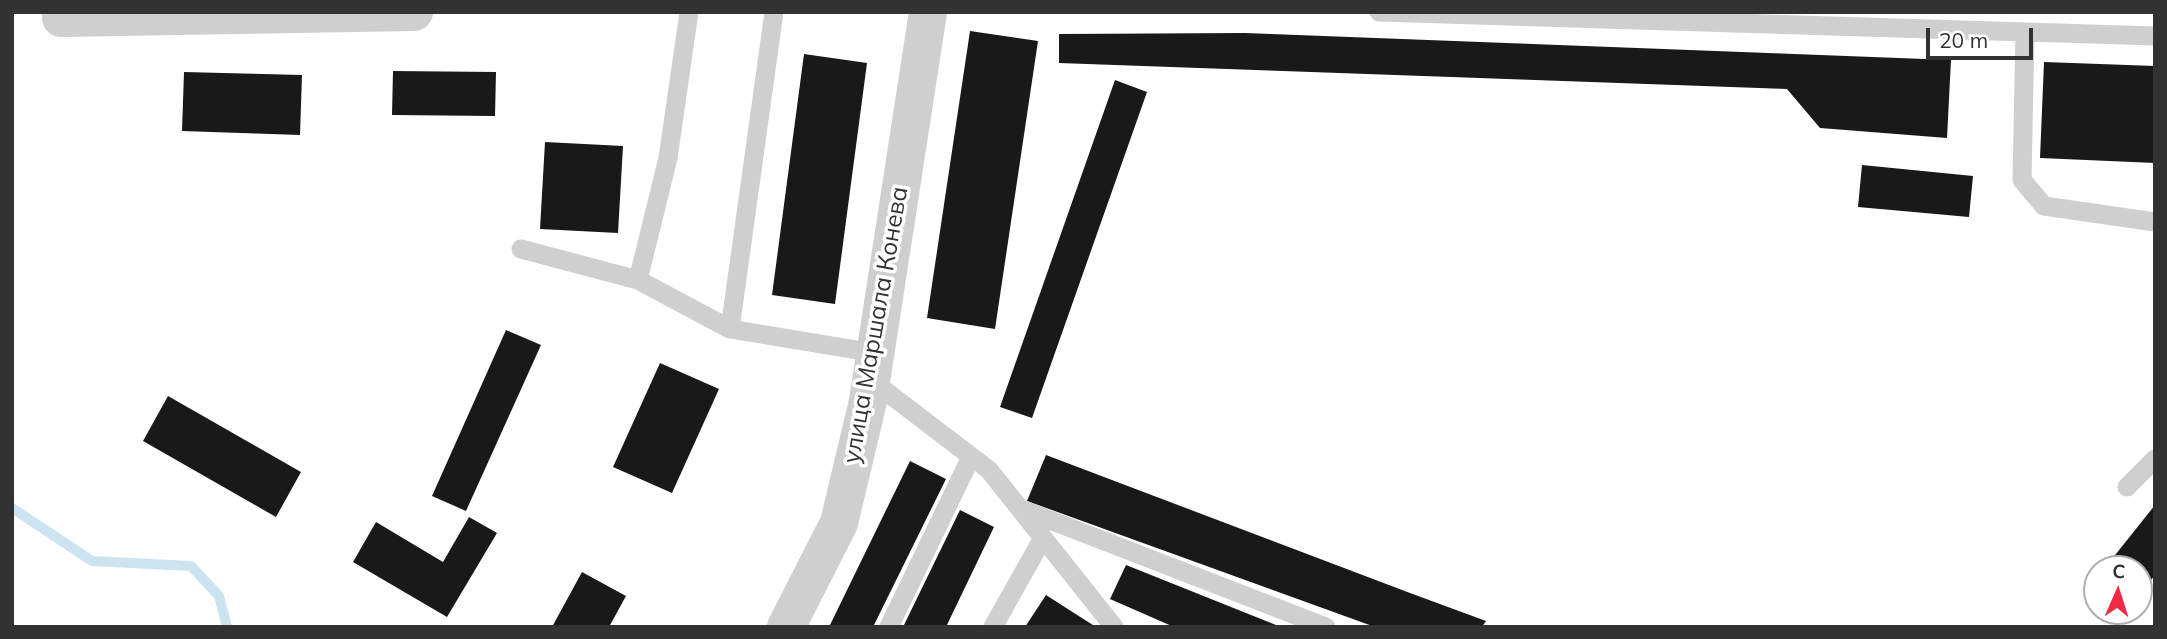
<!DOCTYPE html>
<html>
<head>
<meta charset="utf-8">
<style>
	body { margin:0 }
	#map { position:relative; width:2167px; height:639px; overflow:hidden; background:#fff; font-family:Mulish,sans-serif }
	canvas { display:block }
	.frame { position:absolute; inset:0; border:14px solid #323232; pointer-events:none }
	.north { position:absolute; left:2083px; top:555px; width:70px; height:70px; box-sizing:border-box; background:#fff; border:2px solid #adadad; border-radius:50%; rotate:3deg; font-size:19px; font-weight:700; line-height:28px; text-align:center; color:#323232 }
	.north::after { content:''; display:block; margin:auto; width:24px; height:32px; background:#f12b47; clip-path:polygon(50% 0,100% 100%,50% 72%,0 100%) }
	.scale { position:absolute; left:1926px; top:28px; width:107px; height:32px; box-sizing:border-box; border:4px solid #323232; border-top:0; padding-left:9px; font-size:21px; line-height:24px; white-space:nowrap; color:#323232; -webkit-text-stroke:5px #fff; paint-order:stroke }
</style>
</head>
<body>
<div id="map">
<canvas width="2167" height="639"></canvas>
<div class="frame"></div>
<div class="north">С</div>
<div class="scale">20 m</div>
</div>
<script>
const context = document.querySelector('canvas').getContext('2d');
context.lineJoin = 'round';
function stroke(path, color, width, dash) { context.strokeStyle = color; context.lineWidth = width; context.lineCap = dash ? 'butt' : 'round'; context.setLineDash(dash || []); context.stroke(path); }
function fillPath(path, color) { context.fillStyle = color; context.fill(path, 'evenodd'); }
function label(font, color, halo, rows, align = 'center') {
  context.font = font + ' Mulish,sans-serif'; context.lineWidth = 7; context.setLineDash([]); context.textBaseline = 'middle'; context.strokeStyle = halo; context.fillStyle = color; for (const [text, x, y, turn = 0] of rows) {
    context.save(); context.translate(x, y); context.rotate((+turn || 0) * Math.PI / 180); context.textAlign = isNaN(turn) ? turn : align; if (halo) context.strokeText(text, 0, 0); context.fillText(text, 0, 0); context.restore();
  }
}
const stream = new Path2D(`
	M12,508L92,561L191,566L219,596L227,627`);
const building = new Path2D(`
	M970,31L1038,41L995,329L927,318Z
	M1245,33L1951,60L1947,138L1820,128L1787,89L1059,63V34Z
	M804,54L867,63L835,304L772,295Z
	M2044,62L2155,66V163L2040,158Z
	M393,71L496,72L495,116L392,115Z
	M184,72L302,75L300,135L182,131Z
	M1115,80L1147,92L1032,418L1000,407Z
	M545,142L623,146L618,233L540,229Z
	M1862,165L1973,176L1969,217L1858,207Z
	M506,330L541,345L466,511L432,496Z
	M660,363L719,389L672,493L613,467Z
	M168,396L301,472L276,517L143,441Z
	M1046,455L1410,593L1486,621L1482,627H1375L1027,501Z
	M910,461L946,479L873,627H829Z
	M2155,505V575L2139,595V569H2104Z
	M960,510L994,527L946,627H903Z
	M469,517L497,533L447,617L353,562L376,522L443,562Z
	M1126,565L1281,627H1174L1110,599Z
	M582,572L626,596L609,627H552Z
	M1046,595L1096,627H1025Z`);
const lane = new Path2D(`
	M1379,12L2155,36
	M2025,32L2022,180L2044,206L2155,222
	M521,249L638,280L730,329L875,353
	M638,280L668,158L689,12
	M730,329L774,12
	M871,380L989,470L1114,627
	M2127,487L2155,459
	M1019,508L1326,627
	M889,627L971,457
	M993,627L1043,538`);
const street = new Path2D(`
	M61,18L414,12
	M786,627L839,523L868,401L928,12`);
const streetNames = [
	["улица Маршала Конева",876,325,-80]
];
stroke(stream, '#cbe4ef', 10);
fillPath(building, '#191919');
stroke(lane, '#cfcfcf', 19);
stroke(street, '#cfcfcf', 38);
label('24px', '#323232', '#fff', streetNames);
</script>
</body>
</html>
